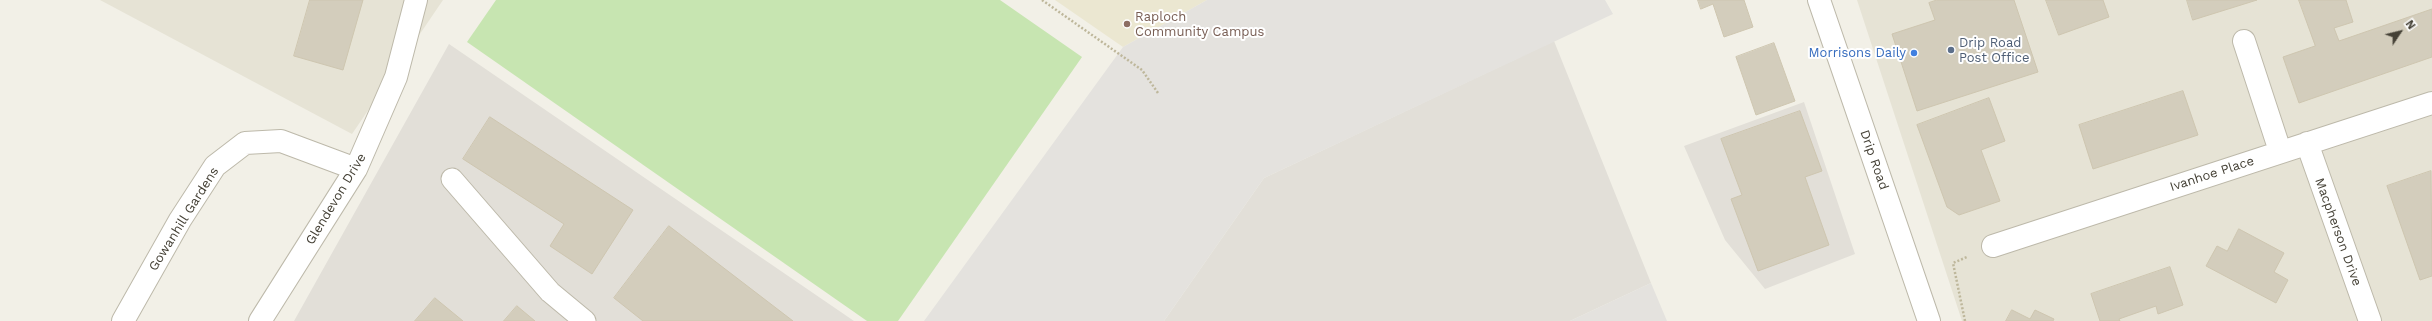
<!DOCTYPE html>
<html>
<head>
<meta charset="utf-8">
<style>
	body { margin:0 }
	#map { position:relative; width:2432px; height:321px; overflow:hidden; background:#f2f0e7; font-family:"Work Sans",sans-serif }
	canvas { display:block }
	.north { position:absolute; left:2380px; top:12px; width:40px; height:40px; -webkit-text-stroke:3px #fff; paint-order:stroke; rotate:55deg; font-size:11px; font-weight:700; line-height:16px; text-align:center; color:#454136 }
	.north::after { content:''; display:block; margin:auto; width:14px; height:18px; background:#454136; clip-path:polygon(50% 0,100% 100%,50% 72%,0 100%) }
</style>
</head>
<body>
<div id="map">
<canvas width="2432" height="321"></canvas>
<div class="north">N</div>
</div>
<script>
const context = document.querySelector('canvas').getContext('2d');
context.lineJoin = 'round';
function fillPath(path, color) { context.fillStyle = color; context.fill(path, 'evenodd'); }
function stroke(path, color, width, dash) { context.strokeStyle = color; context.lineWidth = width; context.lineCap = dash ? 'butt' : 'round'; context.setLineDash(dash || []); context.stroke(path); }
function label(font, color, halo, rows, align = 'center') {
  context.font = font + ' "Work Sans",sans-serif'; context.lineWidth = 4; context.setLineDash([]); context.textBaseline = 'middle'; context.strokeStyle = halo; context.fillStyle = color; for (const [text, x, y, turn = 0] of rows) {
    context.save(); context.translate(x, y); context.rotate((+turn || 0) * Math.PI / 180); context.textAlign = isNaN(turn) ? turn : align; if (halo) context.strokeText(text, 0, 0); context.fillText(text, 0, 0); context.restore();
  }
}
const residential = new Path2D(`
	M100,0H443L352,134Z
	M1857,0H2432V321H1962Z`);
const industrial = new Path2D(`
	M1554,41L1651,283L1570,321H1164L1264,178Z
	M449,44L854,321H294Z
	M1804,102L1855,254L1765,289L1725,240L1684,146Z`);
const education = new Path2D(`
	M1055,0H1207L1123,47Z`);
const green = new Path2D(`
	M496,0H1000L1082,57L898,321H867L467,42Z`);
const parking = new Path2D(`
	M1207,0H1605L1613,14L1264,178L1164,321H924L1123,47Z
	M1651,283L1667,321H1570Z`);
const building = new Path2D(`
	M310,0H363L343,70L294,56Z
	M1698,0H1744L1753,27L1724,37L1713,4L1701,9Z
	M1937,0H2014L2038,72L1917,111L1892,34L1935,20L1929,3Z
	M2046,0H2103L2109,17L2059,35Z
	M2187,0H2257L2193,20Z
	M2299,0H2346L2353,22L2334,28L2339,41L2432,9V57L2299,103L2283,57L2315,46Z
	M1774,43L1795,101L1756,115L1736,57Z
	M2183,91L2198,135L2093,169L2079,125Z
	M1989,98L2005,141L1981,150L2000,201L1959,215L1947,207L1917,125Z
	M1800,111L1822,171L1805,177L1829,245L1758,271L1731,199L1742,195L1721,139Z
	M490,117L633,210L592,274L550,246L564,224L463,159Z
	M2431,171L2432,276L2420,280L2387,186Z
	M669,226L793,321H643L614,298Z
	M2239,229L2284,253L2274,272L2288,280L2276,303L2206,266L2217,246L2227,251Z
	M2170,267L2183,305L2158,314L2156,306L2119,319L2120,321H2100L2091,294Z
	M435,298L463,321H415Z
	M517,306L535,321H504Z
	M2012,310L2030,319L2035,310L2054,319L2053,321H2006Z`);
const path = new Path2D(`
	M1042,0L1142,70L1158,93
	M1965,321L1953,263L1967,257`);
const lane = new Path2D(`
	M452,179L550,292L585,321`);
const street = new Path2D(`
	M1819,0L1929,321
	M2244,41L2280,151
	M2307,143L2370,321
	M1993,246L2432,103
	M123,321L180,220L215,166L245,143L281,141L356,169
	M260,321L356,169L396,77L416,0`);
const markers = [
	[1127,24,4,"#8d6e63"],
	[1951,50,4,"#5c6f8a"],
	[1914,53,4,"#3f7fe0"]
];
const educationNames = [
	["Raploch",1135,17],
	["Community Campus",1135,32]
];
const serviceNames = [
	["Drip Road",1959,43],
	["Post Office",1959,58]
];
const shopNames = [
	["Morrisons Daily",1906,53]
];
const streetNames = [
	["Drip Road",1874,160,71],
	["Ivanhoe Place",2212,174,-18],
	["Glendevon Drive",336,199,-59],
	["Gowanhill Gardens",184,219,-58],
	["Macpherson Drive",2338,232,70]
];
fillPath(residential, '#e6e3d5');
fillPath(industrial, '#e2dfd8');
fillPath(education, '#ebe7d1');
fillPath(green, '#c7e5b1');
fillPath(parking, '#e4e2de');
fillPath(building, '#d3cdbc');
stroke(building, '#cec6b0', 1);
stroke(lane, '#bdb9aa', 23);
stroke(street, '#bdb9aa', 24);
stroke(path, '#beb79b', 2.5, [2, 2]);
stroke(lane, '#fff', 21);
stroke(street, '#fff', 22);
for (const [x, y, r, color] of markers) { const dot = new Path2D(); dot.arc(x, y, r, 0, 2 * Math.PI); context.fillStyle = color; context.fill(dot); stroke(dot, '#fff', 1.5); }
label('13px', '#785e54', '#fff', educationNames, 'left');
label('13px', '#4e5e75', '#fff', serviceNames, 'left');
label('13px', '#366cbe', '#fff', shopNames, 'right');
label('13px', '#454136', '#fff', streetNames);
</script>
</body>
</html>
